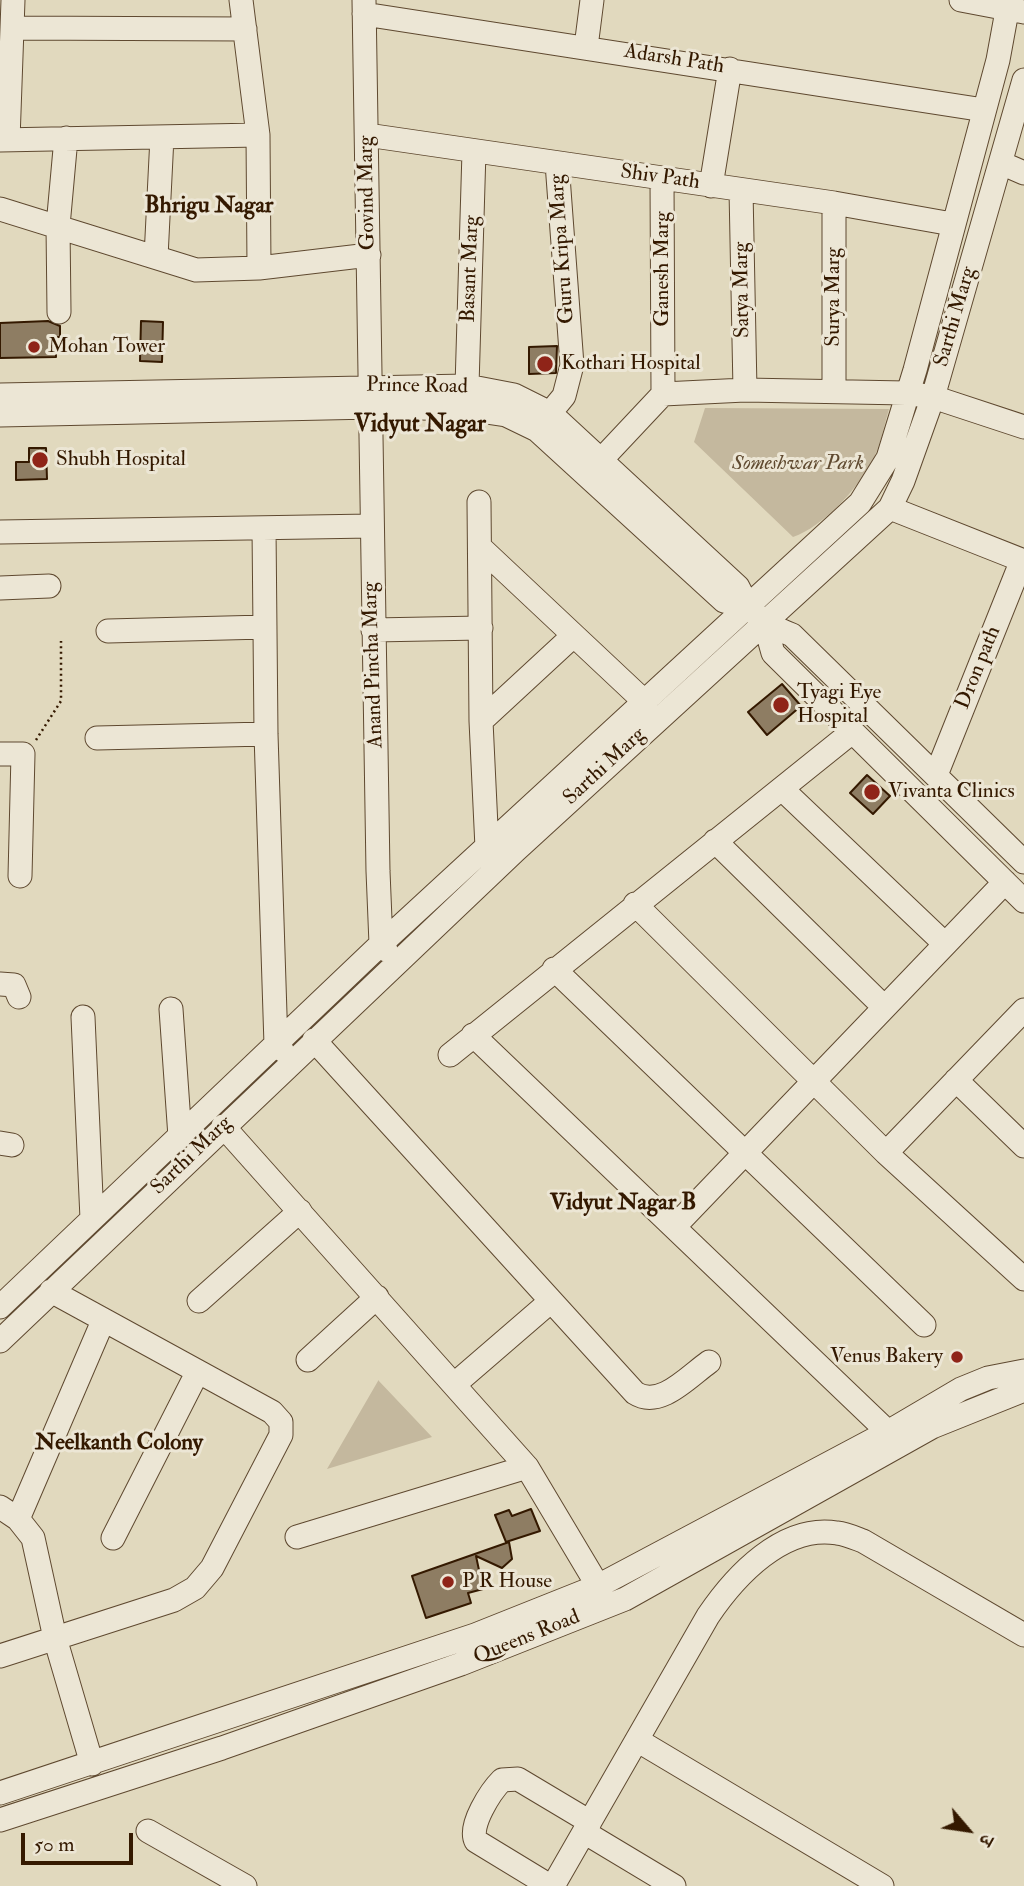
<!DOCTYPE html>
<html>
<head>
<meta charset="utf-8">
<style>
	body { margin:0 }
	#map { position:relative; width:1024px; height:1886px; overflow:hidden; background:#e1d9be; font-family:"IM FELL Double Pica","Noto Serif Devanagari",serif }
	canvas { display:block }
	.north { position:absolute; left:933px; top:1795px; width:70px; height:70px; -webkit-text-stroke:5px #ece6d5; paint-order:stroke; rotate:119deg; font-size:19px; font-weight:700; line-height:28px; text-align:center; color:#341900 }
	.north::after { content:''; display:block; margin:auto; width:24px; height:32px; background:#341900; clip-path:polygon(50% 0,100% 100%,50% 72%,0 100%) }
	.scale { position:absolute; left:21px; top:1833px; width:112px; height:32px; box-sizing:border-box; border:4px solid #341900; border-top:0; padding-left:9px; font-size:21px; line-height:24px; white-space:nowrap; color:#341900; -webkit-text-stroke:5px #ece6d5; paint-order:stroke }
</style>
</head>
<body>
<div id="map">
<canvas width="1024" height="1886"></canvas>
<div class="north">उ</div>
<div class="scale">50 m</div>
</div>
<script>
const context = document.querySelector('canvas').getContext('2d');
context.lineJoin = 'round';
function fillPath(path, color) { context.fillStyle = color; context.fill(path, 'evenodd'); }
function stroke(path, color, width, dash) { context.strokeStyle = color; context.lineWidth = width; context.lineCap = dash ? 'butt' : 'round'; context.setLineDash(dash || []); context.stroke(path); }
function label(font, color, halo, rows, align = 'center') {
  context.font = font + ' "IM FELL Double Pica",serif'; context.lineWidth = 6; context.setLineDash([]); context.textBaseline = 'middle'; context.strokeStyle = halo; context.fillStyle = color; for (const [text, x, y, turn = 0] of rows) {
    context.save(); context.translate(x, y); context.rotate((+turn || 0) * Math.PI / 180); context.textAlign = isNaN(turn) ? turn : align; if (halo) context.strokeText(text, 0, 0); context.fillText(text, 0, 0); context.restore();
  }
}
const green = new Path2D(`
	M705,408L889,409C884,426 880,447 872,462C856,490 824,526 793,537L694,442Z
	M378,1380L432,1437L327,1469L378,1381Z`);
const building = new Path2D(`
	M48,321L60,326V337H55L56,357L0,358V323Z
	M141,321L163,322L162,362L140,361Z
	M557,346L556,373L529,374V347Z
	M29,448H46L47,479L16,480V462H29Z
	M782,684L801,706L767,735L748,712Z
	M867,775L890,796L873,814L850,793Z
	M531,1509L540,1531L506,1542L495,1515L509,1510L512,1516Z
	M509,1542L512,1559L502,1568L476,1556L483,1589L468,1593L471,1603L426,1618L412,1576Z`);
const path = new Path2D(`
	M36,740L61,701V641`);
const minor = new Path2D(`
	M241,0L258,135L259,268
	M364,0L378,871L381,944L386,950
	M961,0L1024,12
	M364,14L984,110
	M12,28L245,29
	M586,47L592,0
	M367,135L834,203L952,224
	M0,140L258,135
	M8,140L13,0
	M1001,163L1024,173
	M711,186L730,69
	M741,190L745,390
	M834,203V391
	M0,209L196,270L259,268L369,255
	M156,257L162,137
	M59,312L58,226L66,138
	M467,386L474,151
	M663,394L745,390L906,393L933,397L1024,427
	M0,395L467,386L514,395L550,413L738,587C752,617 763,623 792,635L1024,862
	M550,413L564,396L572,365L557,163
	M0,415L372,407L466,409L506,415L537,430L724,601L748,608
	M601,460L663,394L662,179
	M479,502L481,721L487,848
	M890,508L1024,561
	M264,528L266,734L276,1045L282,1050
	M0,532L371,526
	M482,549L646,703
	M0,588L49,586
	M765,624L773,653L1024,901
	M373,630L481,628
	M108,631L265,627
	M481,721L573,636
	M97,738L266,734
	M0,754H23L20,876
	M936,775L1022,560
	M782,789L945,944
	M715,841L884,1007
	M635,904L886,1153L1024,1279
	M554,969L924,1325
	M0,984L14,985L19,997
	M171,1009L180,1137
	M83,1017L92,1219
	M473,1035L888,1432
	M314,1040L635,1393C660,1409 688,1377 709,1362
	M450,1055L852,732
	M956,1080L1024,1146
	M223,1126L527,1467L598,1586
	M0,1143L12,1145
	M886,1153L1024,1010
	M674,1227L1005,882
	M199,1301L300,1211
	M0,1307L381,944L860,503L888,458L915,370L998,60L1009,0
	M0,1341L515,851L890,508L903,481L933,397L1024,80
	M308,1360L377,1297
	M456,1383L551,1301
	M0,1507L18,1519
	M297,1537L527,1467
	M113,1538L197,1373
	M0,1656L174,1600L195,1588L212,1568L281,1435V1422L272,1412L51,1291
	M637,1740L882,1886
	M92,1764L55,1638L33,1538L18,1519L103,1321
	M0,1793L475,1635L598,1586L888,1432L961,1389L988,1378L1024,1371
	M0,1820L222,1748L461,1664L625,1599L932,1427L1024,1390
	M148,1831L245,1886
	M584,1832L674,1886
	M550,1886L476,1841C468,1826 491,1791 502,1780L518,1779L590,1822
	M553,1886L708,1616C735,1576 783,1524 837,1533C846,1534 855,1538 863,1541L1024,1635`);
const markers = [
	[34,347,7,"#8f2418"],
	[545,364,9,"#8f2418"],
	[40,460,9,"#8f2418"],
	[781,705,9,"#8f2418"],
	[872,792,9,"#8f2418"],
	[957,1357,7,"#8f2418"],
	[448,1582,7,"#8f2418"]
];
const streetNames = [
	["Adarsh Path",674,60,9],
	["Shiv Path",660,178,8],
	["Govind Marg",368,193,-91],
	["Guru Kripa Marg",563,249,-94],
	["Basant Marg",471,269,-88],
	["Ganesh Marg",663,269,-90],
	["Satya Marg",743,290,-91],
	["Surya Marg",834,297,-90],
	["Sarthi Marg",956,317,-74],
	["Prince Road",417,387,1],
	["Anand Pincha Marg",374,665,-92],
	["Dron path",979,668,-68],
	["Sarthi Marg",605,767,-43],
	["Sarthi Marg",192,1156,-44],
	["Queens Road",527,1638,-22]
];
const poiNames = [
	["Mohan Tower",48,347],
	["Kothari Hospital",561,364],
	["Shubh Hospital",56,460],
	["Tyagi Eye",797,693],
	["Hospital",797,717],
	["Vivanta Clinics",888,792],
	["Venus Bakery",943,1357,"right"],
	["P R House",462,1582]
];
const parkNames = [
	["Someshwar Park",798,464]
];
const neighbourhoodNames = [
	["Bhrigu Nagar",209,207],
	["Vidyut Nagar B",623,1204],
	["Neelkanth Colony",119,1444]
];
const quarterNames = [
	["Vidyut Nagar",420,426]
];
fillPath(green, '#c4b89e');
fillPath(building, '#8e7d63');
stroke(building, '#341900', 2);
stroke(minor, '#5f4930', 25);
stroke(path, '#341900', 2.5, [2, 3.5]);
stroke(minor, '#ece6d5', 23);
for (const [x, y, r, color] of markers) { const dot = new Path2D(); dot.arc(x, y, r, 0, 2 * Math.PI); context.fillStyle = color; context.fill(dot); stroke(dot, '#ece6d5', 2.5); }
label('21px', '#341900', '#ece6d5', streetNames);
label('21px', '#341900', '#ece6d5', poiNames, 'left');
label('italic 21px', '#5f492f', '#ece6d5', parkNames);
label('bold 23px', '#341900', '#ece6d5', neighbourhoodNames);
label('bold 24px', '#341900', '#ece6d5', quarterNames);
</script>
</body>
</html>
